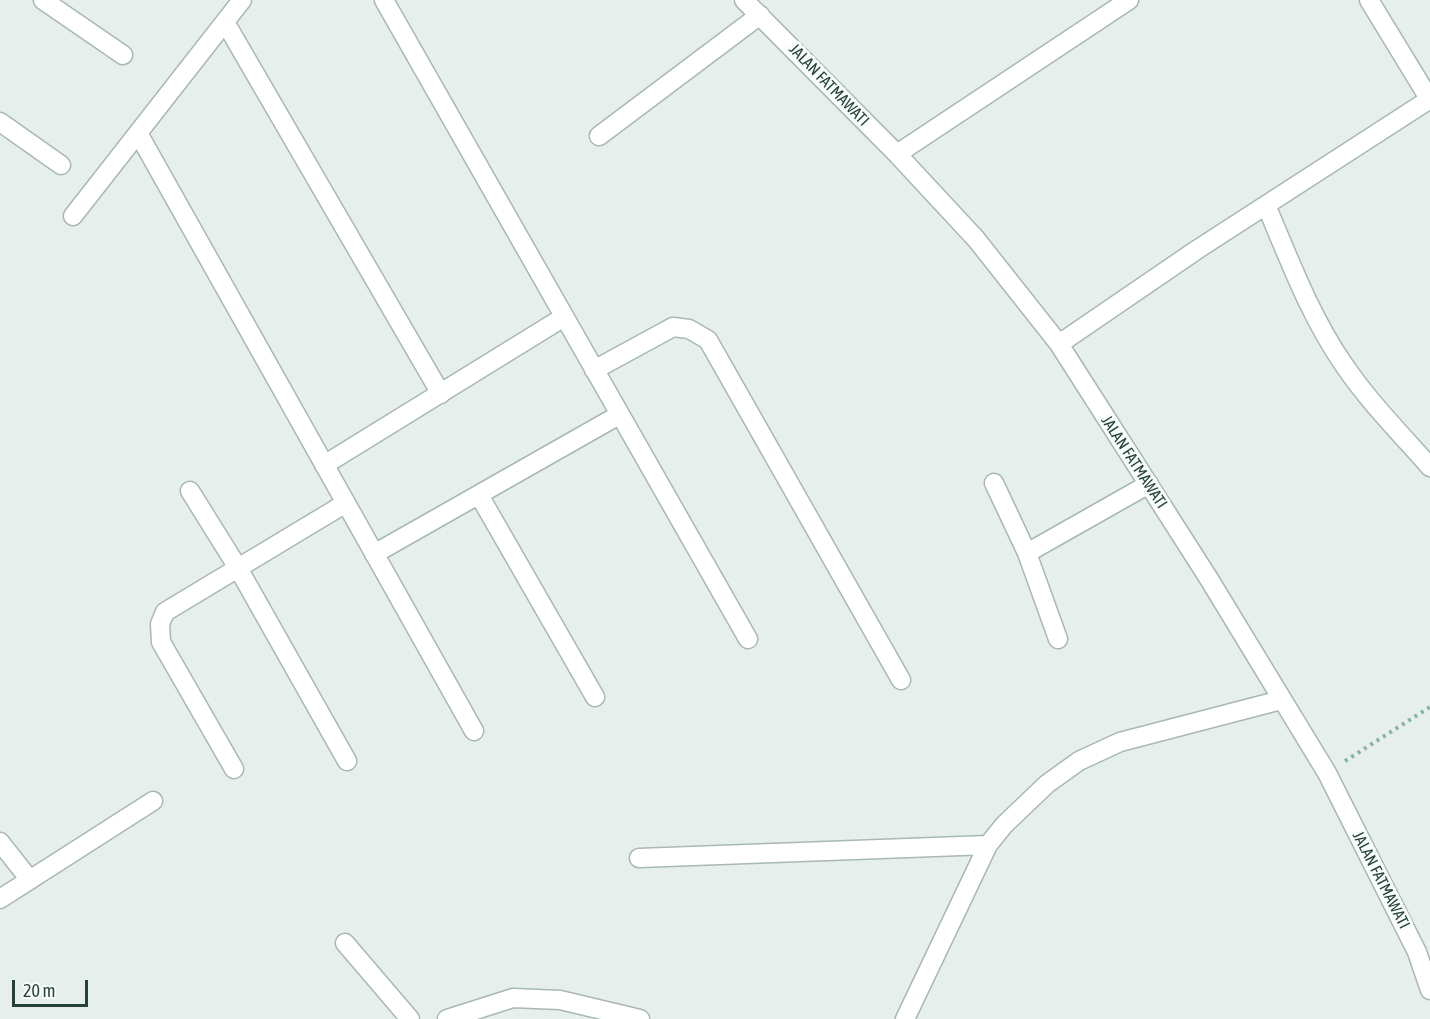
<!DOCTYPE html>
<html>
<head>
<meta charset="utf-8">
<style>
	body { margin:0 }
	#map { position:relative; width:1430px; height:1019px; overflow:hidden; background:#e6efeb; font-family:"Asap Condensed",sans-serif }
	canvas { display:block }
	.scale { position:absolute; left:12px; top:980px; width:76px; height:27px; box-sizing:border-box; border:3px solid #24423a; border-top:0; padding-left:8px; font-size:18px; line-height:21px; white-space:nowrap; color:#24423a; -webkit-text-stroke:4px #f7fbf9; paint-order:stroke }
</style>
</head>
<body>
<div id="map">
<canvas width="1430" height="1019"></canvas>
<div class="scale">20 m</div>
</div>
<script>
const context = document.querySelector('canvas').getContext('2d');
context.lineJoin = 'round';
function stroke(path, color, width, dash) { context.strokeStyle = color; context.lineWidth = width; context.lineCap = dash ? 'butt' : 'round'; context.setLineDash(dash || []); context.stroke(path); }
function label(font, color, halo, rows, align = 'center') {
  context.font = font + ' "Asap Condensed",sans-serif'; context.lineWidth = 6; context.setLineDash([]); context.textBaseline = 'middle'; context.strokeStyle = halo; context.fillStyle = color; for (const [text, x, y, turn = 0] of rows) {
    context.save(); context.translate(x, y); context.rotate((+turn || 0) * Math.PI / 180); context.textAlign = isNaN(turn) ? turn : align; if (halo) context.strokeText(text, 0, 0); context.fillText(text, 0, 0); context.restore();
  }
}
const path = new Path2D(`
	M1345,761L1430,707`);
const minor = new Path2D(`
	M43,0L123,55
	M384,0L748,639
	M744,0L897,154L976,239L1059,344L1209,579L1327,773L1417,952L1430,990
	M1369,0L1430,100
	M225,22L441,394
	M0,122L61,165
	M138,133L474,731
	M599,136L760,15
	M897,154L1129,0
	M1266,205C1289,259 1310,316 1344,365C1369,402 1401,434 1430,467
	M73,216L242,0
	M1059,344L1198,249L1430,99
	M594,370L673,327L689,329L708,340L901,680
	M324,465L564,317
	M994,483L1027,553L1058,639
	M190,491L238,568L347,761
	M479,495L595,697
	M1027,553L1149,484
	M374,554L619,415
	M234,769L161,642L160,624L165,612L346,503
	M0,842L30,880
	M639,858L988,845
	M0,899L153,801
	M345,943L410,1019
	M447,1019L513,998L560,1000L640,1019
	M905,1019L988,845L1004,825L1047,784L1079,761L1120,742L1281,700`);
const streetNames = [
	["JALAN FATMAWATI",829,85,46],
	["JALAN FATMAWATI",1134,462,57],
	["JALAN FATMAWATI",1381,880,63]
];
stroke(minor, '#a8b8b2', 21);
stroke(path, '#86b3a5', 4, [3, 4.5]);
stroke(minor, '#fff', 18);
label('16px', '#24423a', '#f7fbf9', streetNames);
</script>
</body>
</html>
